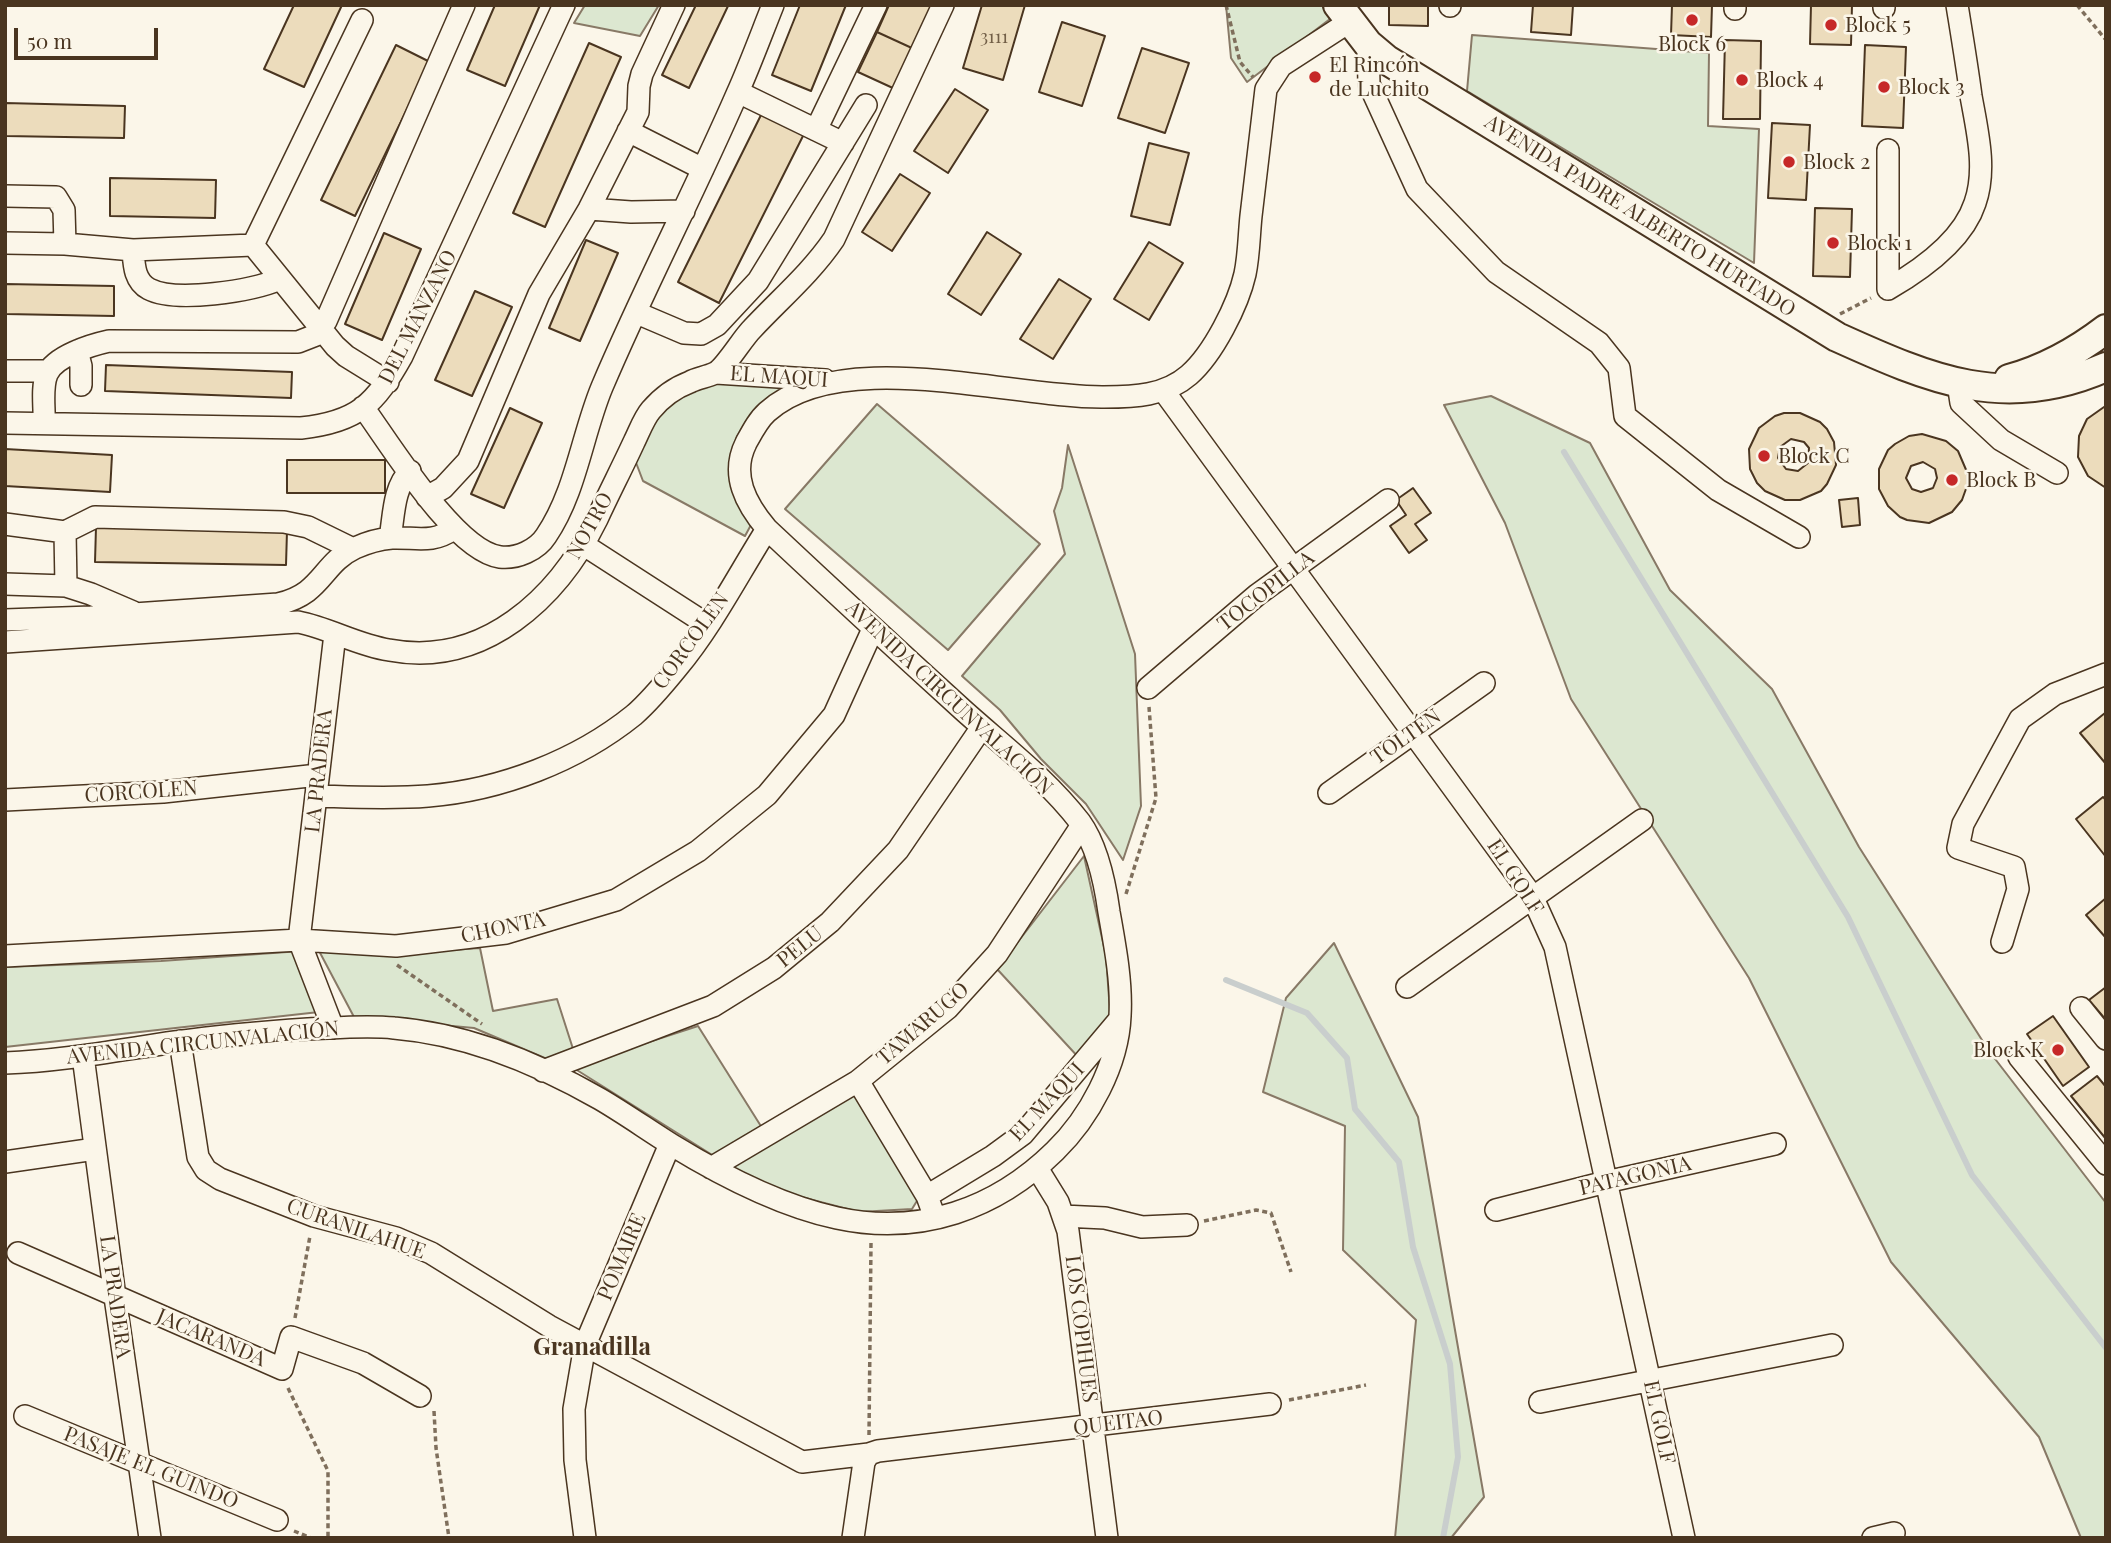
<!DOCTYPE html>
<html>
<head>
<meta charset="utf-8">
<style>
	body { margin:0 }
	#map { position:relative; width:2111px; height:1543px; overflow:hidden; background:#fbf6e9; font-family:"Playfair Display",serif }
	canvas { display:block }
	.frame { position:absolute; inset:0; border:7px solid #4a3520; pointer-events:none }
	.scale { position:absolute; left:14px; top:28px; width:144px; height:32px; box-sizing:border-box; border:4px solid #4a3520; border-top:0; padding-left:9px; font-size:21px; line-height:24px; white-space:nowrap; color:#4a3520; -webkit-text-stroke:5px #fbf6e9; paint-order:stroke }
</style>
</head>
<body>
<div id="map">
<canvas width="2111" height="1543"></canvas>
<div class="frame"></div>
<div class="scale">50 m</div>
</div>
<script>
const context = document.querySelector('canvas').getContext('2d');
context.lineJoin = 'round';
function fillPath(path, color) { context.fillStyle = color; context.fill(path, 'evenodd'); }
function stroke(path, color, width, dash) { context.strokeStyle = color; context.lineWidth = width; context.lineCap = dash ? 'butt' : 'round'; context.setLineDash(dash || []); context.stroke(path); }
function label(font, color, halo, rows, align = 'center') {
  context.font = font + ' "Playfair Display",serif'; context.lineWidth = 5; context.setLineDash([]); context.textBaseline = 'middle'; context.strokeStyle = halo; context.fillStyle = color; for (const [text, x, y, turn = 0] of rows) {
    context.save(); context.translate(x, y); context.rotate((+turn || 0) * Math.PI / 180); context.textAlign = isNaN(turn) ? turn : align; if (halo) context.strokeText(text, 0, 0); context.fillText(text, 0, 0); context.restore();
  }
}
const green = new Path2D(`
	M585,5H659L640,36L574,23Z
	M1226,5H1322L1330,19L1247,82L1231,58Z
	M1472,35L1709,53L1708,126L1759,129L1754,263L1467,91Z
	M719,380L785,387L754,410L737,436L730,467L752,523L745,536L643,481L635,460C656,413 670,396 719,380Z
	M1491,396L1590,443L1670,590L1772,689L1859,847L1989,1051L2106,1203V1538H2081L2039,1437L1891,1262L1749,978L1571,699L1505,523L1444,405Z
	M877,404L1040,544L948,650L785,509Z
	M1068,445L1135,654L1141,806L1123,860L1086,804L1041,759L1000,710L962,676L1065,554L1054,511L1062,488Z
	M1084,856L1106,956L1111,1026L1080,1059L997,969Z
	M1334,943L1418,1117L1484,1497L1451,1538H1395L1416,1320L1343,1250L1345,1126L1263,1092L1286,998Z
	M480,948L493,1011L557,999L574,1052L547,1059L474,1028L354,1017L318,949L391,954Z
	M301,951L328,1011L5,1047V967L161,961Z
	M698,1026L764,1131L717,1158L572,1067Z
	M854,1089L920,1196L912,1209L859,1212L782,1192L726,1165Z`);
const stream = new Path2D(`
	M1564,452L1848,917L1972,1175L2106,1348
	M1226,980L1307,1013L1347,1058L1355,1109L1399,1162L1413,1247L1450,1364L1458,1457L1443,1538`);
const building = new Path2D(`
	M294,5H342L304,87L264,69Z
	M495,5H540L505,86L467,70Z
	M696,5L728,6L689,88L662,75Z
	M800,5H846L811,91L772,75Z
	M889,5H928L933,8L914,49L877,32Z
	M982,5H1025L1003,80L963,68Z
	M1389,5H1428V26L1389,25Z
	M1533,5H1573L1571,35L1531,32Z
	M1672,5H1712L1711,37L1671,35Z
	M1811,5H1852L1851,45L1810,44Z
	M1062,22L1105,36L1082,106L1039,92Z
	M877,32L914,49L895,89L858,72Z
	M1725,40L1761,41L1760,119H1723Z
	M589,43L621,57L545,227L513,213Z
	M396,45L430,62L355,216L321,200Z
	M1865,45L1906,47L1903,128L1862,126Z
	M1142,48L1189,63L1165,133L1118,118Z
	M955,89L988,110L948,173L914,151Z
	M5,103L125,106L124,138L5,136Z
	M763,111L805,132L719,303L678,282Z
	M1772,123L1810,125L1806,200L1768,198Z
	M1149,143L1189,153L1170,225L1131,216Z
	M900,174L930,193L892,251L862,232Z
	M110,178L216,180L215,218L110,216Z
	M1815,208L1852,209L1850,277L1813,276Z
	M987,232L1021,254L981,315L948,294Z
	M384,233L421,249L382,340L345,324Z
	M586,240L618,253L580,341L549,328Z
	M1149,242L1183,263L1149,320L1114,299Z
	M1059,279L1091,299L1053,359L1020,339Z
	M5,284L114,286V316L5,314Z
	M475,291L512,307L472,396L435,380Z
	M106,365L292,372L291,398L105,391Z
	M2104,407H2106V488L2088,476L2078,457L2079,436L2087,419Z
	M510,408L542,423L504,508L471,494Z
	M1784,413H1800L1820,422L1827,429L1834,442L1836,465L1827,484L1821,491L1800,500H1785L1765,491L1757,483L1750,469L1749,449L1759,428L1775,416ZM1791,439L1804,442L1809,448L1808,463L1798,471L1786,469L1778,458L1780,447Z
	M1922,434L1946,441L1958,451L1967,472V486L1962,500L1952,512L1929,523L1907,520L1900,517L1888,506L1879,489V469L1888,450L1895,444L1909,436ZM1923,462L1935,469L1937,478L1933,488L1921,492L1912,489L1906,478L1911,466Z
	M5,449L112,455L110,492L5,486Z
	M287,460H385V493H287Z
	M1413,488L1431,513L1415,524L1427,540L1409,553L1390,526L1406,515L1396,500Z
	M1858,498L1860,525L1842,527L1839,500Z
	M96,527L287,531L286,565L95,562Z
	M2105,713L2106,714V764L2080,733Z
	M2103,797L2106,800V857L2076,819Z
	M2106,898V938L2086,915Z
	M2106,987V1020L2089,1000Z
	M2053,1016L2089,1067L2063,1086L2027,1034Z
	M2097,1076L2106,1087V1139L2071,1096Z`);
const path = new Path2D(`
	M1226,5L1240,62L1253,77
	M2077,5L2106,40
	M1840,314L1871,298
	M1126,894L1156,798L1149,707
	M397,965L482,1024
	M1204,1221L1256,1210L1271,1213L1291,1272
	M295,1318L310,1236
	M288,1388L328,1471V1538
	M1289,1400L1366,1385
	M434,1411L436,1448L449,1538
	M869,1435L871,1243
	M294,1531L311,1538`);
const minor = new Path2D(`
	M1884,5V8
	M1450,6V5
	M1735,9V5
	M1368,44L1369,84L1417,189L1496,272L1599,343L1619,368L1625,416L1718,490L1799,537
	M738,92L843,143
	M816,130L876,5
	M628,131L703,169
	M5,196L56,197L64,210L65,244
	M589,209L631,212L684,211
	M5,243L65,244L133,250L253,245L335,346L346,356L388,382
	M253,245L362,20
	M133,250C134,264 134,281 149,289C176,303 252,291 280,279
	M1888,289C1921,270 1963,240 1975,203C1987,169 1977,130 1971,96C1967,66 1962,36 1957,5
	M1888,289V150
	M637,313L684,333L701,334L717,325L758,281L866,105
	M77,351L81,366V385
	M5,371H48
	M716,373L825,380
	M1958,383L1961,403L2001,440L2057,473
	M1163,390L1532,896L1555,947L1684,1538
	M363,407C390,444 455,551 500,557C517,559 537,550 546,536C576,492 582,435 602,387C644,288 694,193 737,94C750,65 761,35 773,5
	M5,423L301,428C358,422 375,404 402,356L564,5
	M44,423C45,409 41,388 47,374C55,356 91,345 109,341L298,342L316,335L326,321L464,5
	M427,497L443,488L468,461L539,294L589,209L638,112L639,86L642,74L674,5
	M5,524L65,532L66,586
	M65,532L95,517L284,522L308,527L353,549
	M390,538C394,516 393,488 410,471
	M584,545L708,625
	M5,584L66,586L91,594L133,612
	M5,620L91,617L278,604C323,594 321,564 355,548C366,543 379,539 392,538C415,537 433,544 453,529
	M5,642L298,622C329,628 357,645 389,650C484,668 558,598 597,519C609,493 622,468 634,442C639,432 644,418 651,410C662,397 674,388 690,382C697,378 707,377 715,373C725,368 742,339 752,329C780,299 811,273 834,239L943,5
	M1148,688L1257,595L1388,500
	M1329,793L1484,683
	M316,796C353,797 391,799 428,796C501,790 577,761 634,715C649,702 664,684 677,668C712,626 738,575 767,529
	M5,800L163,792L318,775
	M2002,942L2018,889L2014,867L1958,848L1963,824L2020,719L2055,694L2106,674
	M5,956L299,940L396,946L506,933L616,900L698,851L767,795L834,715L873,629
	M1407,987L1642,820
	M2081,1008L2106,1039
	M333,1028L299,940L335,634
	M180,1041L198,1157L206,1170L220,1179L314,1216L396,1238L431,1253L549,1326L802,1462L869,1454L878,1451L1270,1404
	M83,1056L115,1297L150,1538
	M2019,1057L2106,1164
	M5,1063C62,1061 119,1050 175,1042C219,1036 264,1032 308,1029C336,1028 366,1025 394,1028C467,1034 537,1063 600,1099C624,1113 648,1130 672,1145C721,1175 781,1206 837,1218C920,1236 996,1209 1055,1151C1089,1118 1118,1065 1120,1016C1122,982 1115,946 1109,912C1105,883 1098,847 1080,822C1047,779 1003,746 963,710C897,650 832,590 767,529C746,504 730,475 746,443C752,432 758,420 767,412C841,345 1011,398 1104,397C1134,397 1165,396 1189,375C1213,354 1238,305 1245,274C1249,255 1249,235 1251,216C1256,174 1261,132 1266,89L1281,66L1349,22
	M543,1071L713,1006L774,968L830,922L898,850L982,727
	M858,1081L927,1196
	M5,1162L95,1149
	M711,1168L858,1081L948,1008L997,954L1082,825
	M1037,1168L1058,1202L1068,1231L1107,1538
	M1496,1210L1606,1182L1775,1144
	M1063,1216L1105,1218L1142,1227L1187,1225
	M935,1218L927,1196L993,1156L1023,1134L1119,1020
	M18,1253L282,1369L291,1337L363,1363L420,1396
	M1540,1402L1832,1345
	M25,1416L277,1520
	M585,1538L575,1460L574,1409L585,1345L670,1144
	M853,1538L864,1462L869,1454
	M1873,1538L1894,1533`);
const major = new Path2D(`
	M1338,5L1368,44L1387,60L1837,337C1930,379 2005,412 2106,367
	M2009,379C2045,369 2076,352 2106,329`);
const markers = [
	[1692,20,7,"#c62828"],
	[1831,25,7,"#c62828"],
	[1315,77,7,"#c62828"],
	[1742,80,7,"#c62828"],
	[1884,87,7,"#c62828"],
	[1789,162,7,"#c62828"],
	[1833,243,7,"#c62828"],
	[1764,456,7,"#c62828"],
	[1952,480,7,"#c62828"],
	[2058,1050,7,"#c62828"]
];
const numberNames = [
	["3111",994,37]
];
const poiNames = [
	["Block 5",1845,25],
	["Block 6",1692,44,"center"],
	["El Rincón",1329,65],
	["de Luchito",1329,89],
	["Block 4",1756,80],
	["Block 3",1898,87],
	["Block 2",1803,162],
	["Block 1",1847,243],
	["Block C",1778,456],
	["Block B",1966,480],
	["Block K",2044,1050,"right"]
];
const streetNames = [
	["AVENIDA PADRE ALBERTO HURTADO",1640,216,32],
	["DEL MANZANO",418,317,-63],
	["EL MAQUI",779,377,4],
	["NOTRO",590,526,-61],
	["TOCOPILLA",1266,591,-38],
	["CORCOLEN",691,641,-54],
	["AVENIDA CIRCUNVALACIÓN",949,698,43],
	["TOLTÉN",1406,737,-35],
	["LA PRADERA",319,771,-84],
	["CORCOLEN",141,792,-4],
	["EL GOLF",1515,877,57],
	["CHONTA",503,928,-12],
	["PELU",800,947,-39],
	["TAMARUGO",923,1024,-41],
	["AVENIDA CIRCUNVALACIÓN",203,1043,-6],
	["EL MAQUI",1047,1102,-47],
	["PATAGONIA",1635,1176,-13],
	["CURANILAHUE",356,1229,19],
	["POMAIRE",622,1257,-67],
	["LA PRADERA",115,1297,82],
	["LOS COPIHUES",1081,1329,83],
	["JACARANDA",211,1338,23],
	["EL GOLF",1659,1422,78],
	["QUEITAO",1118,1423,-7],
	["PASAJE EL GUINDO",151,1468,22]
];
const quarterNames = [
	["Granadilla",592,1348]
];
fillPath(green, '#dce7d0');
stroke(green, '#887966', 2);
stroke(stream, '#c9cecd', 6);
fillPath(building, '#ecdcbc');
stroke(building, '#4a3520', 2);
stroke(minor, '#4a3520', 24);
stroke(major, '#4a3520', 32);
stroke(path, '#7f6f5c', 3.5, [5, 3.5]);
stroke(minor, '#fbf6e9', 21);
stroke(major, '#fbf6e9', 28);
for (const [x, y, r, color] of markers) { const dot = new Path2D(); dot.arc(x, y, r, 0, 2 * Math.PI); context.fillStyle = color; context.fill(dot); stroke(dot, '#fbf6e9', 2.5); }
label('18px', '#725f47', null, numberNames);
label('21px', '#4a3520', '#fbf6e9', poiNames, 'left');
label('21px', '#4a3520', '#fbf6e9', streetNames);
label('bold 24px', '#4a3520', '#fbf6e9', quarterNames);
</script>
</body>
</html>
